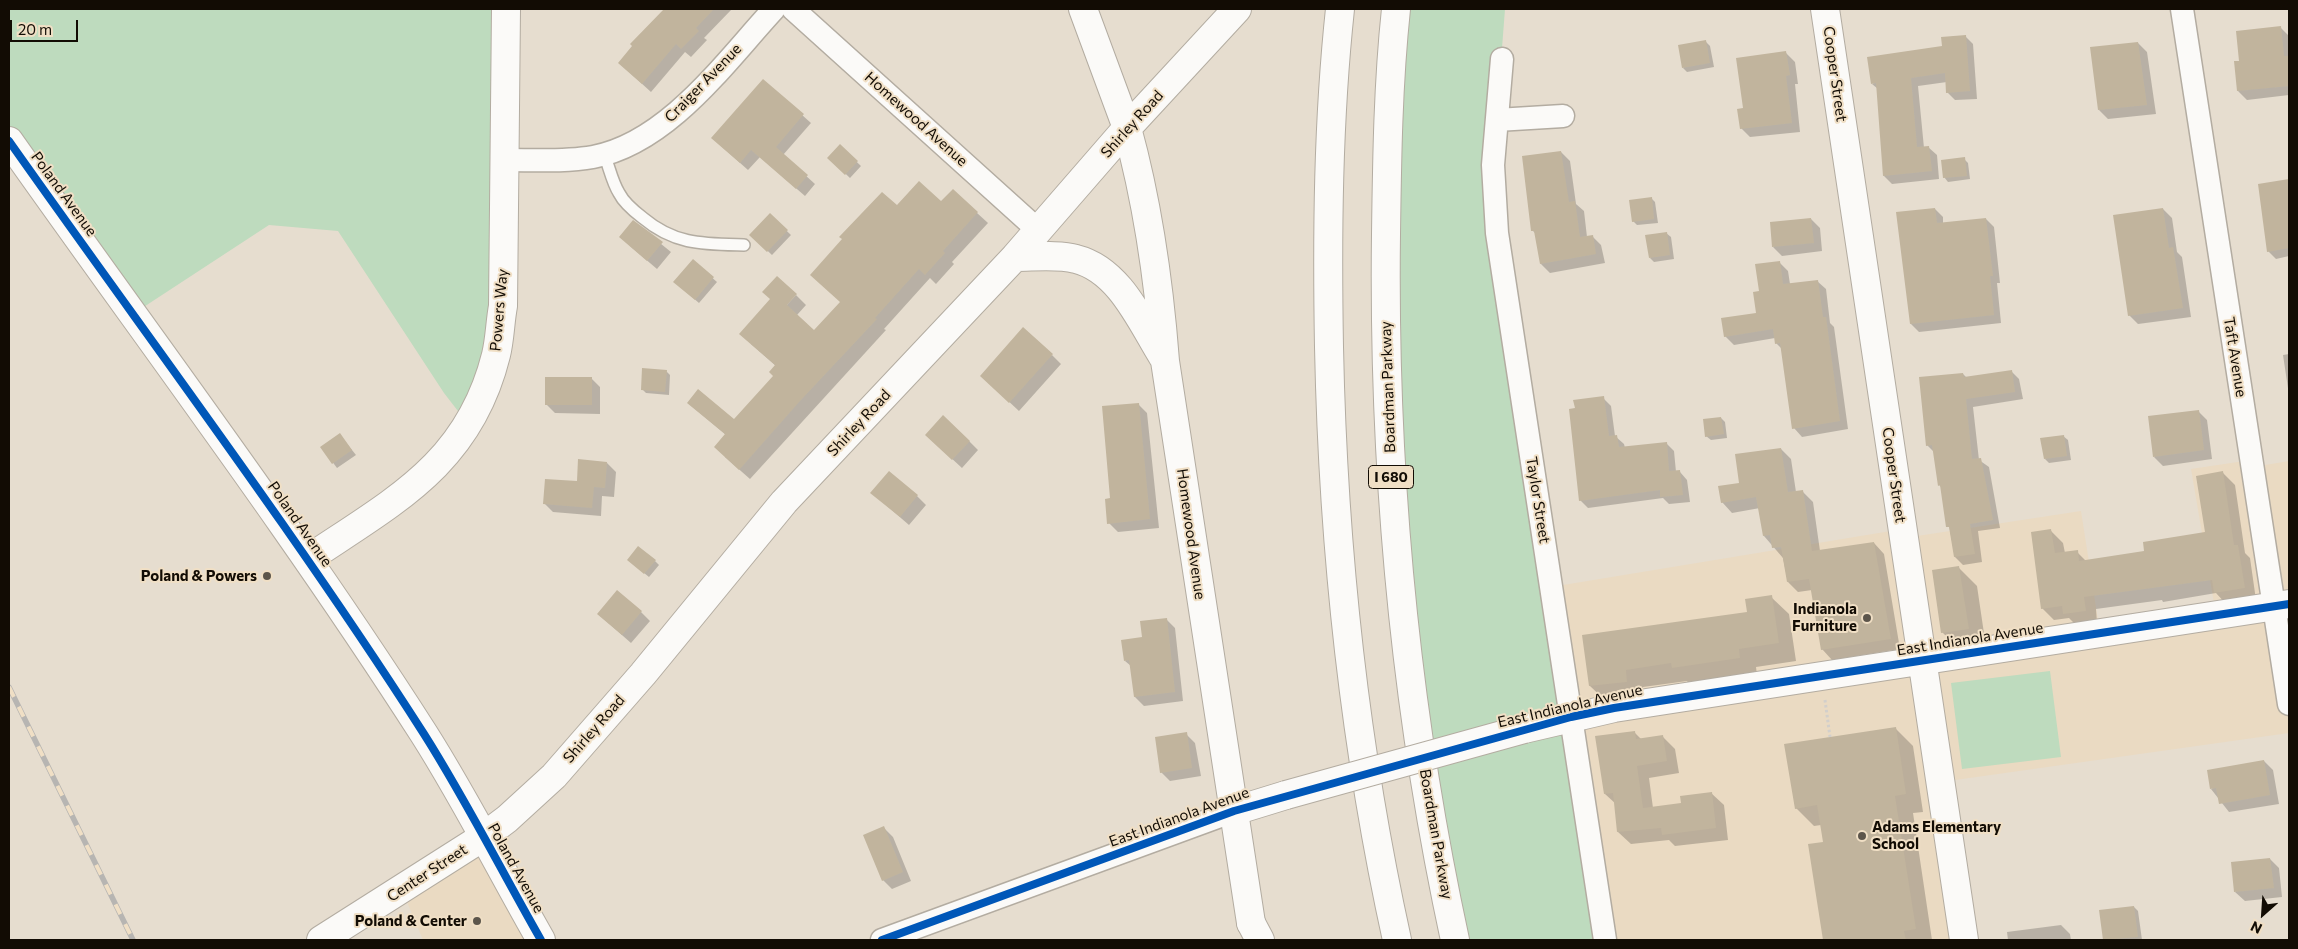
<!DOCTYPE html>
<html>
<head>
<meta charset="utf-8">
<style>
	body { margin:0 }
	#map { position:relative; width:2298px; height:949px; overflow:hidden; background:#e6ddcf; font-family:Commissioner,sans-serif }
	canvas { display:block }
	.frame { position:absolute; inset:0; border:10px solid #120c04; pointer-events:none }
	.north { position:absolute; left:2238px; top:889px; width:50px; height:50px; -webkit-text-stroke:4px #f0dfc5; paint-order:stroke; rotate:206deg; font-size:14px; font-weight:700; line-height:20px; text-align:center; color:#120c04 }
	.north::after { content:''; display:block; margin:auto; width:18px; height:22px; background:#120c04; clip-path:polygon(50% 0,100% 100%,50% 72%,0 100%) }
	.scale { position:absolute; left:10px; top:20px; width:68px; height:22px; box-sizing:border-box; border:2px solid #120c04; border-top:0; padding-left:6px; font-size:15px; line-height:18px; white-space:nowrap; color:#120c04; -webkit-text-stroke:4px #f0dfc5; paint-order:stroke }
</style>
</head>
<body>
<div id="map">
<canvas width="2298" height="949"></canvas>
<div class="frame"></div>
<div class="north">N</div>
<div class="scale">20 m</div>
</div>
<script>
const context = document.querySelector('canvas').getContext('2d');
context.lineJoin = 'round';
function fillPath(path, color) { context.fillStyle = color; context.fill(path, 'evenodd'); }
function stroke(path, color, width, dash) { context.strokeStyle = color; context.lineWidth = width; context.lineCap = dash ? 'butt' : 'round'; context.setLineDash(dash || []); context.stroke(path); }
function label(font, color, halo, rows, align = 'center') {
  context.font = font + ' Commissioner,sans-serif'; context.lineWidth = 4; context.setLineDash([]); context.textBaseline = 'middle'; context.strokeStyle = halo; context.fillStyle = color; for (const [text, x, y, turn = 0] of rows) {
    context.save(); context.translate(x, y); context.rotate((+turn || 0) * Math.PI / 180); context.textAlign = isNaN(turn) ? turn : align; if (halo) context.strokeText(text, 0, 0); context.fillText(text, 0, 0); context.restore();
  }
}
const built = new Path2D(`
	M2251,460L2253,467L2289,461V733L1941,782L1964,940H1605L1551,587L1903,529L1904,538L2081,511L2100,633L2216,615L2191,469Z
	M483,837L541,940H423L402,890Z`);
const green = new Path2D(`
	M9,9H506L503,306L468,424L444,393L338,231L269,225L133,314L9,141Z
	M1396,9H1505L1493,165L1605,940H1455L1407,649L1390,69Z
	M2050,671L2061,757L1962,769L1951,683Z`);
const shadow = new Path2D(`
	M666,9H732L704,38L707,40L691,57L685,52L651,92L619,63L634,46L632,44Z
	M2280,27L2289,36V95L2247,100L2238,91L2241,62Z
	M1965,36L1973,44L1977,99L1955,100L1947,92V82L1918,86L1924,148L1928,147L1937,155L1939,179L1892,184L1884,176L1878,89L1872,84Z
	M1706,42L1710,46L1714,67L1687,72L1683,68Z
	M2138,43L2147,52L2156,114L2108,119L2099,110Z
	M1786,53L1795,62L1798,84H1795L1800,132L1750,137L1741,128L1744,109Z
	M764,81L811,123L783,155L815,184L805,196L760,157L748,170L721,146Z
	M840,146L861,166L850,178L829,158Z
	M1561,152L1570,161L1576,204L1584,211L1587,237L1592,236L1601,245L1605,263L1550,273L1541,264L1536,234L1533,231Z
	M1964,159L1968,163L1970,179L1948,182L1944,177Z
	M2289,181V256L2276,259L2268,251L2259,185Z
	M953,191L988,223L952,262L954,264L936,284L930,278L884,329L886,330L750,479L725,457L726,435L688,403L735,420L774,376L776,366L751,344L796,295L806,305L797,315L814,331L841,302L897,206L941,203Z
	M1651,198L1655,202L1658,223L1637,225L1633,221Z
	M1935,209L1943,217V224L1986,219L1994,227L2000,283H1997L2001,323L1919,332L1911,324L1897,213Z
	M2163,209L2172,218L2177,252L2182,257L2191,317L2138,324L2129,315Z
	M770,215L791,235L772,255L751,235Z
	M1811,219L1820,228L1822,251L1782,256L1773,247Z
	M634,222L671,252L657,269L630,246Z
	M1666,233L1671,237L1674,259L1654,262L1650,258Z
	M693,261L717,282L699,303L679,286Z
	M1779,262L1788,271L1790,284L1817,281L1826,289L1830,323L1834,327L1848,429L1802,437L1794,428L1783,350L1776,343L1775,338L1734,345L1725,336L1757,314L1760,292Z
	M2289,354V395L2283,355Z
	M1052,355L1061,364L1019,411L991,385Z
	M666,371L670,375L669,395L646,393L642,389Z
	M2011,371L2019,379L2023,399L1973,407L1979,460L1989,467L2000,528L1978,531L1982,562L1963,565L1955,557L1942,488L1939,485L1934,452L1927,445L1963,374L1967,378Z
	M591,378L600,387V414L555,413L546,404Z
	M1603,398L1611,406L1615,436L1624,444L1625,448L1666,443L1674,451L1676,472H1680L1687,480L1690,502L1669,504L1663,498L1588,508L1580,500L1576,409Z
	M1138,404L1147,413L1159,528L1118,532L1109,523Z
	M2198,411L2207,420L2212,459L2163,466L2154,457Z
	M1721,418L1725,422L1727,438L1711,440L1706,436Z
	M340,435L356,455L337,468L322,448Z
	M2063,436L2068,440L2071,460L2049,463L2045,459Z
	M969,441L978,450L962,468L936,444Z
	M1781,449L1791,459L1796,492H1803L1813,502L1820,551L1874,543L1884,554L1900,649L1832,660L1822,649L1812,590L1798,592L1788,582L1783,558L1764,536L1760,508L1732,513L1722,502Z
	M607,463L616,472L614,497L602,496L601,516L553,512L544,503Z
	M2223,473L2235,485L2245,553L2250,558L2256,600L2227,605L2216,593L2163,602L2162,600L2096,609L2097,623L2076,625L2069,618L2054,620L2042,608L2051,531L2063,543L2065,553L2077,552L2086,561L2146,552L2206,533Z
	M872,493L917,496L926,505L909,525Z
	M655,561L659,565L649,577L633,564Z
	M1959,568L1977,586L1986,647L1960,650L1942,632Z
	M1771,597L1789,614L1796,661L1756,667L1757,675L1690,685L1687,681L1643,687L1644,699L1608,703L1590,686L1584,636L1749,613Z
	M641,612L650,621L631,643L598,614Z
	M1166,619L1175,628L1183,701L1144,706L1135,697L1131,666L1125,661L1144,638Z
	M1895,728L1913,746L1923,812L1913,813L1932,940H1824L1809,845L1824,843L1821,825L1814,826L1796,808Z
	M1634,732L1642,740L1663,737L1675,749L1679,773L1649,778L1653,808L1682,804L1711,793L1724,805L1728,840L1675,846L1669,840L1631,844L1618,832L1616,804L1605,794Z
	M1186,734L1195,743L1201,776L1170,781L1161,772Z
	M2264,761L2273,770L2279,804L2229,812L2211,789Z
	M884,828L893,837L911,881L892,889L883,880Z
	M2270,859L2279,868L2282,897L2245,901L2235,892Z
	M2134,907L2138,911L2142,940H2104L2101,911Z
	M2061,925L2070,934L2071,940H2008L2007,932Z`);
const building = new Path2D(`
	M664,9H714L696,28L699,31L681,49L676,44L642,84L618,63L632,46L630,44Z
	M2281,26L2284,56H2289V86L2237,91L2234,61H2239L2236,31Z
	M1966,35L1970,91L1946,93L1945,73L1911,78L1917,147L1929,146L1932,171L1883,176L1876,83L1871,84L1867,57L1942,46L1941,37Z
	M1706,40L1710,63L1682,68L1678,45Z
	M2138,42L2147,105L2098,110L2090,47Z
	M1786,51L1790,75L1786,76L1792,123L1740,129L1737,109L1743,108L1736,58Z
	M763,79L804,114L776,147L808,175L796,189L751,150L740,163L711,138Z
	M840,144L858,161L845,175L827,158Z
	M1561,151L1569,202L1575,201L1580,237L1593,235L1596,254L1540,264L1534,231H1531L1522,156Z
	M1965,157L1967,176L1943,178L1941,160Z
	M2289,179V248L2267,252L2258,184Z
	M919,181L941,201L953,189L978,212L943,251L945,253L925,275L919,269L875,318L877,319L800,401L739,470L714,447L725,434L687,403L698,389L734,419L773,376L769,372L775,365L739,334L770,299L762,292L777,276L797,294L787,305L814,330L840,302L810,275L842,239L839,237L882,192L897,205Z
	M1652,197L1654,219L1632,222L1629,200Z
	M1935,208L1937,223L1986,218L1993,276H1990L1994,315L1910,324L1896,212Z
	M2163,208L2169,248L2173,247L2183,308L2128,316L2113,215Z
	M770,213L788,230L767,252L749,235Z
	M1811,218L1814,243L1772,247L1770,222Z
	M633,220L663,242L647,261L619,237Z
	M1667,232L1670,255L1649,258L1645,235Z
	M693,259L714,277L695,300L673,282Z
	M1780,261L1783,284L1818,280L1823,317H1826L1840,421L1792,429L1780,343L1775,344L1773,329L1724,337L1721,318L1756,313L1753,292L1759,291L1755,264Z
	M1023,327L1053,354L1009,403L980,376Z
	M642,368L667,370L665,392L641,390Z
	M2012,370L2015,392L1966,399L1972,459L1981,458L1993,520L1970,524L1975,554L1954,557L1949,527H1946L1940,485L1938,486L1932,445L1926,446L1919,377L1963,373L1964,377Z
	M545,377H592V405H545Z
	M1604,396L1609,436L1617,435L1619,447L1667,442L1669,471L1680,470L1683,495L1660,497V490L1579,501L1569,409L1575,408L1573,400Z
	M1139,403L1150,519L1107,524L1105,499L1110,498L1102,406Z
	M2199,410L2204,450L2153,457L2148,416Z
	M943,415L970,441L952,460L925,435Z
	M1721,417L1724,434L1705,437L1703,419Z
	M340,433L352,450L332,464L320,447Z
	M2064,435L2067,456L2044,459L2040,438Z
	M1781,448L1788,492L1803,490L1812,551L1874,542L1891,639L1821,650L1809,579L1787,582L1781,547L1772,548L1770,535L1763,536L1756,497L1721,503L1718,486L1739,483L1735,454Z
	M578,459L607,462L605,488L594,487L592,508L543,504L545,479L577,481Z
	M889,471L918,495L900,517L870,493Z
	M2223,471L2234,545H2238L2245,588L2214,593L2212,580L2084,597L2086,611L2063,614L2062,606L2041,609L2031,532L2051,529L2055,553L2078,550L2079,561L2144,551L2143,542L2205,532L2196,476Z
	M638,546L656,560L644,574L627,560Z
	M1959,566L1969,629L1941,633L1932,570Z
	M617,590L642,611L622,635L597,614Z
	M1772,595L1779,643L1739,649L1740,658L1672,668L1671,663L1626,670L1627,682L1589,686L1582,635L1747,612L1745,599Z
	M1167,618L1175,692L1134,697L1129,660L1124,661L1121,640L1142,637L1140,621Z
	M1896,727L1906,794L1895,796L1916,929L1904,931L1906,940H1823L1808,844L1823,842L1817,805L1795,809L1784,744Z
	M1635,731L1636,739L1663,735L1667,761L1637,766L1643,808L1681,803L1680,796L1712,792L1716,828L1662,835L1661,828L1617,832L1613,793L1604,794L1595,736Z
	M1187,732L1192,768L1160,773L1155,737Z
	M2264,760L2270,795L2219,804L2216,788L2210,789L2207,770Z
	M884,826L903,872L882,881L863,835Z
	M2270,858L2274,888L2234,892L2231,862Z
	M2134,906L2138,937L2103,940L2099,910Z`);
const path = new Path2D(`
	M1825,700L1830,737`);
const lane = new Path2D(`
	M604,154C609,166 612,182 619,193C624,203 635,212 643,218C675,245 704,244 744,245`);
const street = new Path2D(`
	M793,9L1038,230
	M2182,9L2289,704
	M1502,59L1493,165L1497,233L1605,940
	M1497,120L1563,116
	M505,160C534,160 565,162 593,157C668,143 725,62 774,9
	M882,940L1234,811`);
const secondary = new Path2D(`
	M1825,9L1964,940
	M1127,128C1148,204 1159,283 1165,361L1251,923
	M9,141C148,338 294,531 424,734C466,800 502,872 541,940
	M1015,257C1034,257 1058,254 1076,259C1120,270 1141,322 1163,357
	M308,559C394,501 469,464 496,355C500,339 500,322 503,306L506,9
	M1524,729L1614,708L2289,604
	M1234,811L1286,795
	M321,940L483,837L507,819L554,776L643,674L784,502L1015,257L1127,128L1237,9`);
const highway = new Path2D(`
	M1083,9L1127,128
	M1340,9C1328,121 1327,234 1329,347C1333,546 1354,745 1397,940
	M1396,9C1388,84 1387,159 1386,234C1383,471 1405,709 1455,940
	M1251,923L1260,940`);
const rail = new Path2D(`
	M9,687L133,940`);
const secondaryBridge = new Path2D(`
	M1286,795L1524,729`);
const cycleway = new Path2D(`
	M9,141C148,338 294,531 424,734C466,800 502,872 541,940
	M882,940L1234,811L1571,717L1614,708L2289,604`);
const markers = [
	[267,576,5,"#5c554b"],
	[1867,618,5,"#5c554b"],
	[1862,836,5,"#5c554b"],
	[477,921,5,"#5c554b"]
];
const shields = [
	[1391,477,45]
];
const shieldNames = [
	["I 680",1391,477]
];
const streetNames = [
	["Cooper Street",1835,74,82],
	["Craiger Avenue",703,83,-46],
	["Homewood Avenue",916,119,42],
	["Shirley Road",1132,124,-48],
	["Poland Avenue",64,194,54],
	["Powers Way",499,310,-85],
	["Taft Avenue",2235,357,81],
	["Boardman Parkway",1388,387,-92],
	["Shirley Road",859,423,-47],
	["Cooper Street",1894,475,82],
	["Taylor Street",1538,500,81],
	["Poland Avenue",300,524,55],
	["Homewood Avenue",1191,534,82],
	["East Indianola Avenue",1970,639,-9],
	["East Indianola Avenue",1570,706,-13],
	["Shirley Road",594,729,-49],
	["East Indianola Avenue",1179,817,-20],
	["Boardman Parkway",1436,834,80],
	["Poland Avenue",516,868,61],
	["Center Street",427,873,-33]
];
const poiNames = [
	["Poland & Powers",257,576],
	["Indianola",1857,609],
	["Furniture",1857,626],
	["Adams Elementary",1872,827,"left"],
	["School",1872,844,"left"],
	["Poland & Center",467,921]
];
fillPath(built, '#eadac2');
fillPath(green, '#bedbbe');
fillPath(shadow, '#0003');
fillPath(building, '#c1b49d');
stroke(lane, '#b3aca1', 14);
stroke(street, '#b3aca1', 25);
stroke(secondary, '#b3aca1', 30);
stroke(highway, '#b3aca1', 30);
stroke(path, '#d2cfcb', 3, [2.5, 2.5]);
stroke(lane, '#fbfaf8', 11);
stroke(street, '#fbfaf8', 22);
stroke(secondary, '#fbfaf8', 28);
stroke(highway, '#fbfaf8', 28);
stroke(rail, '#b7b5b2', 5.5);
stroke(rail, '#f0dfc5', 4, [11]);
stroke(secondaryBridge, '#b3aca1', 30, []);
stroke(secondaryBridge, '#fbfaf8', 28);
stroke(cycleway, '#0057b8', 8);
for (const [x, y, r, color] of markers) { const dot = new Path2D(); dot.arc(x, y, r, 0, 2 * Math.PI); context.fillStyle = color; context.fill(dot); stroke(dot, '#f0dfc5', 2); }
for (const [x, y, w] of shields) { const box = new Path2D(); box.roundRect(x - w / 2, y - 11.5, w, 23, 4); context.fillStyle = '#f0dfc5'; context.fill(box); stroke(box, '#120c04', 1); }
label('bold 14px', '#120c04', null, shieldNames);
label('15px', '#120c04', '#f0dfc5', streetNames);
label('bold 15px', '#120c04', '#f0dfc5', poiNames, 'right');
</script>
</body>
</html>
